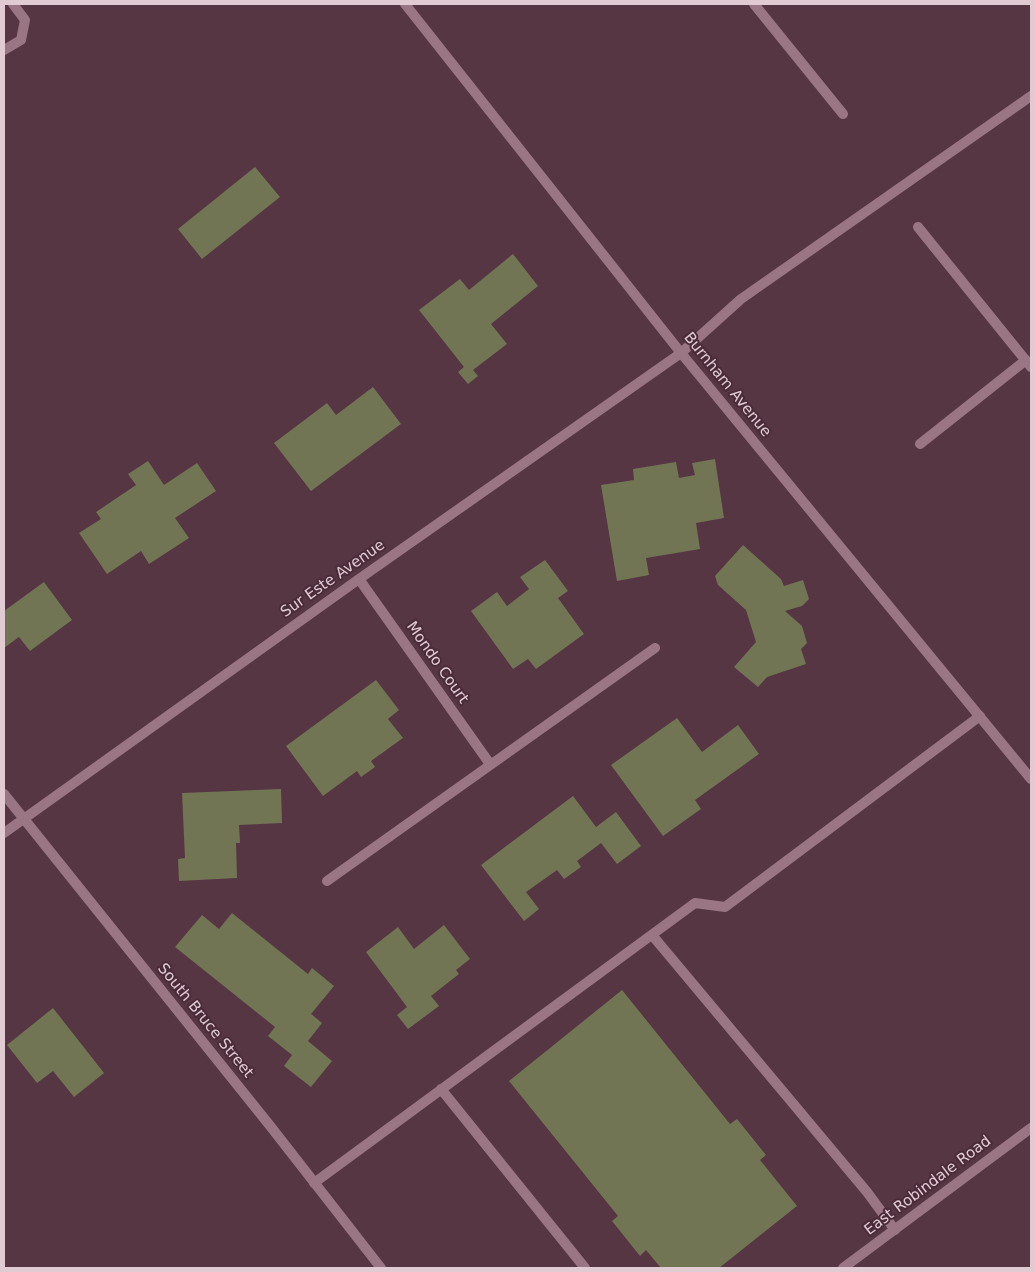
<!DOCTYPE html>
<html>
<head>
<meta charset="utf-8">
<style>
	body { margin:0 }
	#map { position:relative; width:1035px; height:1272px; overflow:hidden; background:#563643; font-family:"DejaVu Sans",sans-serif }
	canvas { display:block }
	.frame { position:absolute; inset:0; border:5px solid #e0cbd3; pointer-events:none }
</style>
</head>
<body>
<div id="map">
<canvas width="1035" height="1272"></canvas>
<div class="frame"></div>
</div>
<script>
const context = document.querySelector('canvas').getContext('2d');
context.lineJoin = 'round';
function fillPath(path, color) { context.fillStyle = color; context.fill(path, 'evenodd'); }
function stroke(path, color, width, dash) { context.strokeStyle = color; context.lineWidth = width; context.lineCap = dash ? 'butt' : 'round'; context.setLineDash(dash || []); context.stroke(path); }
function label(font, color, halo, rows, align = 'center') {
  context.font = font + ' "DejaVu Sans",sans-serif'; context.lineWidth = 4; context.setLineDash([]); context.textBaseline = 'middle'; context.strokeStyle = halo; context.fillStyle = color; for (const [text, x, y, turn = 0] of rows) {
    context.save(); context.translate(x, y); context.rotate((+turn || 0) * Math.PI / 180); context.textAlign = isNaN(turn) ? turn : align; if (halo) context.strokeText(text, 0, 0); context.fillText(text, 0, 0); context.restore();
  }
}
const building = new Path2D(`
	M255,167L280,197L202,259L178,229Z
	M513,254L538,286L491,324L507,344L473,370L478,376L468,384L458,372L464,367L419,310L460,279L469,290Z
	M373,387L401,424L311,491L274,443L327,403L336,415Z
	M715,459L724,518L696,523L700,549L646,558L649,575L617,581L601,485L634,480L633,469L676,462L679,478L695,475L692,463Z
	M148,461L164,485L197,463L216,491L175,518L189,538L149,564L141,551L107,574L79,533L101,519L96,512L136,485L128,474Z
	M743,545L781,579L784,586L803,580L809,599L802,606L785,611L802,626L807,643L801,649L806,664L767,677L758,687L734,667L756,642L746,610L718,585L715,576Z
	M545,560L568,591L558,598L584,634L536,669L528,659L513,669L471,611L497,592L507,606L529,589L520,577Z
	M44,582L72,620L30,651L19,637L4,648V611Z
	M376,680L399,710L388,719L403,738L371,761L375,767L361,777L357,771L323,796L286,746Z
	M677,718L702,752L738,725L759,754L695,800L701,809L663,836L611,765Z
	M281,789L282,823L239,825L240,843H236L237,878L179,881L178,859L185,858L182,793Z
	M573,796L596,827L616,812L641,846L617,864L601,843L577,861L581,867L564,879L557,870L526,892L539,909L524,921L481,865Z
	M232,913L308,974L312,968L334,986L311,1014L322,1023L308,1041L332,1061L311,1087L284,1066L292,1055L268,1036L275,1027L175,947L202,915L219,929Z
	M444,925L470,959L456,970L459,974L431,996L439,1006L408,1029L397,1015L407,1007L366,952L398,927L414,949Z
	M622,990L730,1124L737,1119L766,1155L760,1160L797,1206L719,1268H661L646,1250L640,1256L612,1221L618,1216L509,1081Z
	M53,1008L104,1073L74,1097L53,1071L37,1083L7,1045Z`);
const service = new Path2D(`
	M4,50L21,40L25,20L13,4
	M681,353L741,299L1031,96
	M652,935L867,1192L895,1230
	M441,1089L585,1268
	M314,1183L695,903L725,907L980,716`);
const minor = new Path2D(`
	M405,4L681,353L1031,779
	M754,4L843,114
	M918,227L1031,367
	M920,444L1026,360
	M359,579L490,764
	M4,794L271,1127L381,1268
	M4,833L359,579L681,353
	M327,881L655,648`);
const tertiary = new Path2D(`
	M843,1268L1031,1128`);
const streetNames = [
	["Burnham Avenue",727,385,51],
	["Sur Este Avenue",333,579,-35],
	["Mondo Court",437,663,55],
	["South Bruce Street",205,1021,51],
	["East Robindale Road",928,1186,-37]
];
fillPath(building, '#717553');
stroke(service, '#9a7584', 10);
stroke(minor, '#9a7584', 10);
stroke(tertiary, '#9a7584', 10);
label('15px', '#e0cbd3', '#4b2b39', streetNames);
</script>
</body>
</html>
